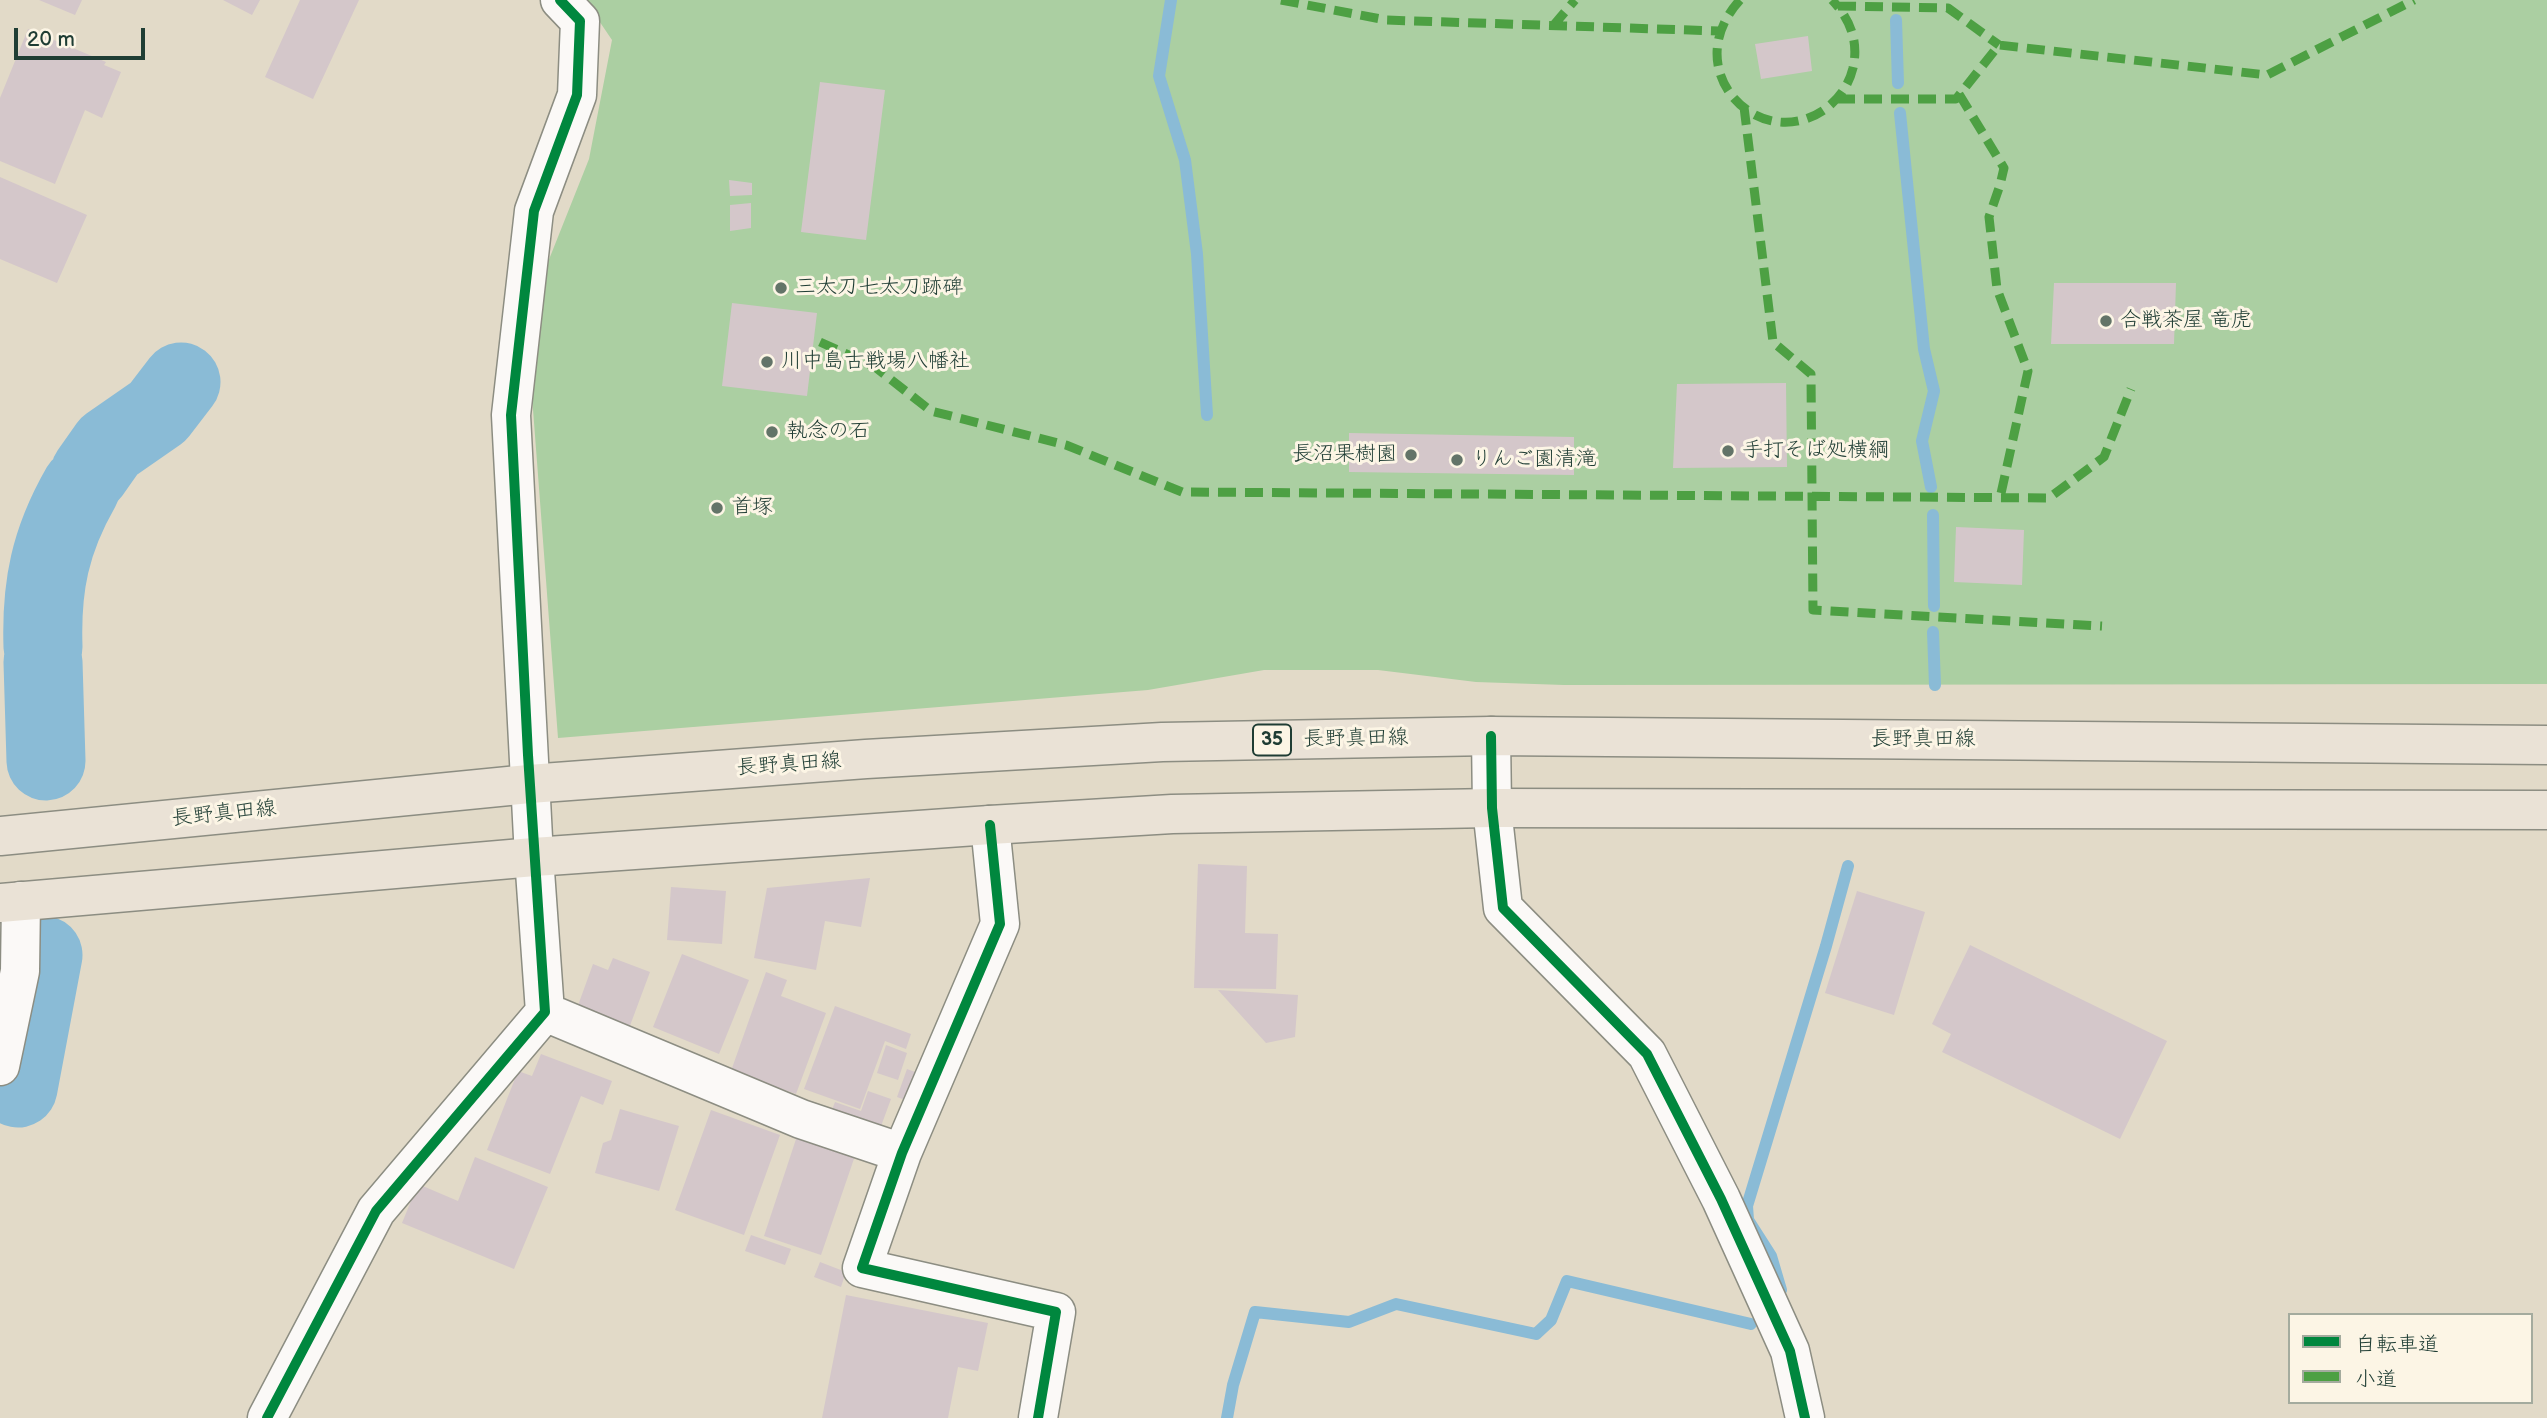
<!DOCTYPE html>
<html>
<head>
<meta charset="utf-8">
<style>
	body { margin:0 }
	#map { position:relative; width:2547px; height:1418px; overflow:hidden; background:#e2dac8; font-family:"Balsamiq Sans","Klee One",sans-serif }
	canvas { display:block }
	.legend { position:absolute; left:2288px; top:1313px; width:245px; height:91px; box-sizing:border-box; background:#fcf5e5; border:2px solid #a4ab9e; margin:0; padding:9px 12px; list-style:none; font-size:21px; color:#1f3d34 }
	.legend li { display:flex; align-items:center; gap:14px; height:35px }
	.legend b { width:35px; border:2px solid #a4ab9e }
	.scale { position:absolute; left:14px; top:28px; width:131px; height:32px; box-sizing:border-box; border:4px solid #1f3d34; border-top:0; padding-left:9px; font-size:21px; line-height:24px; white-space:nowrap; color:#1f3d34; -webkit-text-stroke:5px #fcf5e5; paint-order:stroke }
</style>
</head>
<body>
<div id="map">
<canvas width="2547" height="1418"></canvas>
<ul class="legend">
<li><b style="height:9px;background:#00873e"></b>自転車道</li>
<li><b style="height:9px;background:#4da043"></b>小道</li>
</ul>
<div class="scale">20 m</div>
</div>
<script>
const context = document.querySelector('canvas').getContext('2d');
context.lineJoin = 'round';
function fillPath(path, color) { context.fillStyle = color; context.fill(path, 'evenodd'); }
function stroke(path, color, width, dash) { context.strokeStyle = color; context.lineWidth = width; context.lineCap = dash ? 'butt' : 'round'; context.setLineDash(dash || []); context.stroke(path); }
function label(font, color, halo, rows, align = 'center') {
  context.font = font + ' "Balsamiq Sans","Klee One",sans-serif'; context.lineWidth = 6; context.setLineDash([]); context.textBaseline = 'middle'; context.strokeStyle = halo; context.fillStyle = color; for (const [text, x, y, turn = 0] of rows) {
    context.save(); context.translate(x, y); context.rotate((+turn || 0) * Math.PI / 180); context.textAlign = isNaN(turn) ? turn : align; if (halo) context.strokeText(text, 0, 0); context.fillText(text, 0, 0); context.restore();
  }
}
const green = new Path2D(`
	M585,0H2547V684L1564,685L1476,682L1378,670H1264L1148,690L558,738L531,383L548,262L589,159L612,40Z`);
const stream = new Path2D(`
	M1171,0L1159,76L1185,160L1197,254L1207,415
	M1896,20L1898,83
	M1900,113L1924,349L1934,391L1922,441L1931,487
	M1933,515L1934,606
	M1933,632L1935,685
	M1781,1290L1771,1256L1748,1220L1747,1206L1826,946L1848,866
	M1227,1418L1233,1385L1255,1312L1349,1322L1396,1304L1536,1334L1551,1320L1567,1281L1751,1324`);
const river = new Path2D(`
	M90,473L109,446L158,412L181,382
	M43,647C41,586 50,541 81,487
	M43,662L46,761
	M18,1088L43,955`);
const building = new Path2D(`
	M39,0H82L75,15Z
	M223,0H260L252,15Z
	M300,0H359L313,99L265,77Z
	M28,29L106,62L104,65L121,72L102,118L85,110L55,184L0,161V98Z
	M1808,36L1812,71L1761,79L1755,44Z
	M820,82L885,90L866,240L801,232Z
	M0,177L87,215L57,283L0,259Z
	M729,180L752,183V195L730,196Z
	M751,203V228L730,231V205Z
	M2054,283H2176L2174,344H2051Z
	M732,303L817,313L807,396L722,386Z
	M1786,383L1787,467L1673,468L1677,384Z
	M1349,433L1574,437V475L1349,472Z
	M1956,527L2024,530L2022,585L1954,582Z
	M1198,864L1247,866L1245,933L1278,934L1276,989L1194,988Z
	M870,878L861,927L825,921L816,970L754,958L767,888Z
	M671,887L726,891L722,944L667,940Z
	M1857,891L1925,912L1894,1015L1825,993Z
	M1970,945L2167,1041L2120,1139L1942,1052L1951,1034L1932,1024Z
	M682,954L749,980L719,1054L653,1027Z
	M613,958L650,972L628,1031L576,1011L593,964L608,970Z
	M766,972L787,980L781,996L826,1013L796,1094L731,1071Z
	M1218,990L1298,995L1295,1037L1266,1043Z
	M835,1006L911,1034L906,1049L885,1041L860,1109L804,1089Z
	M886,1045L907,1053L898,1080L877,1073Z
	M541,1054L612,1081L603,1105L581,1096L550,1174L487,1150L518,1071L532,1076Z
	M907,1069L915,1072L905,1100L897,1097Z
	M868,1091L891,1099L877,1137L828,1120L835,1102L861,1111Z
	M620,1109L679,1126L659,1191L595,1173L603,1143L611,1140Z
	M711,1110L780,1135L744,1235L675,1210Z
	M799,1130L857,1150L821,1255L764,1236Z
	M475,1157L548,1187L514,1269L402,1223L418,1184L458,1201Z
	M751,1235L791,1249L785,1265L745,1251Z
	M820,1262L846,1272L841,1287L814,1277Z
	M846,1295L988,1323L978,1371L958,1367L948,1418H822Z`);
const minor = new Path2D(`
	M1491,736L1492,808L1503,908L1647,1054L1721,1199L1790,1351L1805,1418
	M990,825L1000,924L902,1153L862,1268L1056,1312L1038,1418
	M545,1012L801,1119L902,1153
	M0,1066L20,971L21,901
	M267,1418L376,1211L545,1012L534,857`);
const tertiary = new Path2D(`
	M534,857L511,415L534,211L577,95L580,21L560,0`);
const primary = new Path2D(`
	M0,836L529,784L866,759L1162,742L1491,736L2547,745
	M0,903L534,857L990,825L1172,814L1492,808L2547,810`);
const quiet = new Path2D(`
	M1281,0L1386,20L1719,31
	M1740,0C1675,71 1762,158 1828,107C1841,96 1849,84 1853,68C1859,41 1850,19 1832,0
	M1838,6L1948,8L1999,45
	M1553,26L1575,0
	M1959,94L2004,168L2000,185L1989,217L1997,289L2028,371L2000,498
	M1837,99H1956L1999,45L2267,75L2414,0
	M1744,107L1773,342L1811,374L1813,610L2102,626
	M820,342L875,367L931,411L1066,445L1182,492L2049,498L2104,457L2131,389`);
const cycleway = new Path2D(`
	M1491,736L1492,808L1503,908L1647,1054L1721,1199L1790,1351L1805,1418
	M990,825L1000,924L902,1153L862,1268L1056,1312L1038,1418
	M267,1418L376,1211L545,1012L528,755L511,415L534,211L577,95L580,21L560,0`);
const markers = [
	[781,288,7,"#637468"],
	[2106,321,7,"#637468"],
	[767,362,7,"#637468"],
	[772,432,7,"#637468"],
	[1728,451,7,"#637468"],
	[1411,455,7,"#637468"],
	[1457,460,7,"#637468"],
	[717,508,7,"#637468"]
];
const shields = [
	[1272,740,38]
];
const shieldNames = [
	["35",1272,740]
];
const poiNames = [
	["三太刀七太刀跡碑",795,288],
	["合戦茶屋 竜虎",2120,321],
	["川中島古戦場八幡社",781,362],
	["執念の石",786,432],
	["手打そば処横綱",1742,451],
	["長沼果樹園",1397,455,"right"],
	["りんご園清滝",1471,460],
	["首塚",731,508]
];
const streetNames = [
	["長野真田線",1356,739,-1],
	["長野真田線",1923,740],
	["長野真田線",789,765,-4],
	["長野真田線",224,814,-6]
];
fillPath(green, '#abcfa2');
stroke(stream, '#8abbd6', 12);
stroke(river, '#8abbd6', 79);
fillPath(building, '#d4c7ca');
stroke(minor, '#8c8d82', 41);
stroke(tertiary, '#8c8d82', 41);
stroke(primary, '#8c8d82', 41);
stroke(minor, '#fbf9f7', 38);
stroke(tertiary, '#fbf9f7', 38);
stroke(primary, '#eae2d6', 38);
stroke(quiet, '#4da043', 9, [18, 9]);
stroke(cycleway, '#00873e', 10);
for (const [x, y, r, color] of markers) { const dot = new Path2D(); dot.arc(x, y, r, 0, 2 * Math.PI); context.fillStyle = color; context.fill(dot); stroke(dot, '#fcf5e5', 2.5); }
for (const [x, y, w] of shields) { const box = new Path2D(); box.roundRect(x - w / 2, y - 15.5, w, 31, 5); context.fillStyle = '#fcf5e5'; context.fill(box); stroke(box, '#1f3d34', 2); }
label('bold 19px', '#1f3d34', null, shieldNames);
label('21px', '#1f3d34', '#fcf5e5', poiNames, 'left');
label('21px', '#1f3d34', '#fcf5e5', streetNames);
</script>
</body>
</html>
